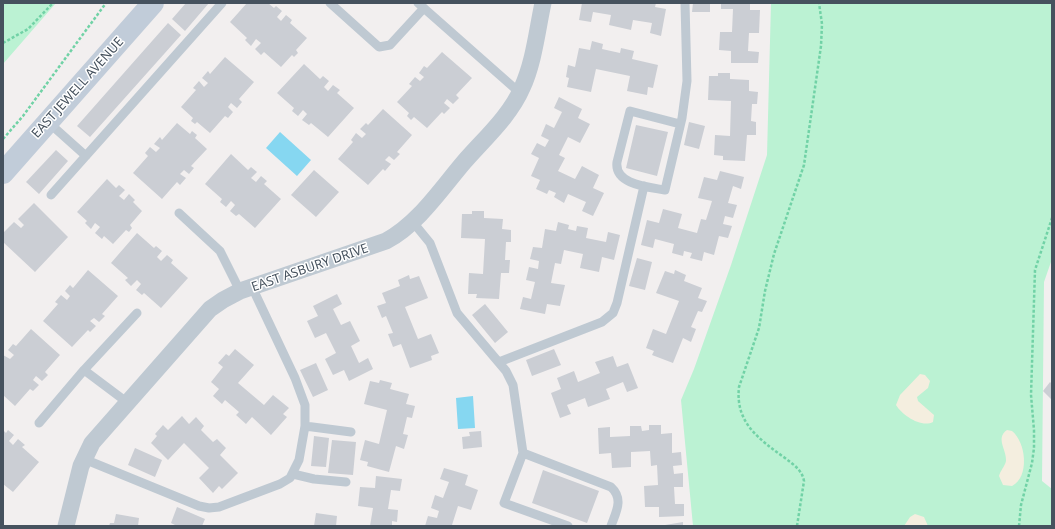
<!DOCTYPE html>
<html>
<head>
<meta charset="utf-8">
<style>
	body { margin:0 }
	#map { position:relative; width:1055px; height:529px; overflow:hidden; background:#f2efef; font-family:"Noto Sans",sans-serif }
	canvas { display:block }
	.frame { position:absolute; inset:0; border:4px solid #46525e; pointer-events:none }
</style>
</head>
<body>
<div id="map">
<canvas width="1055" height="529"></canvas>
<div class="frame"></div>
</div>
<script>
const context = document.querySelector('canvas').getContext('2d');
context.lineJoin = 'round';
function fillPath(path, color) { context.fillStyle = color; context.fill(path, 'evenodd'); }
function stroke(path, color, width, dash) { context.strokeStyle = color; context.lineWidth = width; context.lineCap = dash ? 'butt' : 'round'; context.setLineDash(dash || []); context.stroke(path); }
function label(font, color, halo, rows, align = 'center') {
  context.font = font + ' "Noto Sans",sans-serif'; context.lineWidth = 3; context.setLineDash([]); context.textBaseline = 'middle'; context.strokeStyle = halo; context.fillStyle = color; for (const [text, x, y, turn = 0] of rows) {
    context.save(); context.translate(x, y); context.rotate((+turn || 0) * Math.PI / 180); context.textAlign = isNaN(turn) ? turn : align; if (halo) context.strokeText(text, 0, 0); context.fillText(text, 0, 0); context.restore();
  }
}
const green = new Path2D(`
	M3,3H56L3,64Z
	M771,3H1052V259L1044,282L1042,481L1052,489V526H693L681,400L694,369L731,265L767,155Z`);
const sand = new Path2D(`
	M920,374L925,375L930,381L928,388L917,397L918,401L934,415L933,422C921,428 902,415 896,405L900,395Z
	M1007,430L1012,431C1026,442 1030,477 1012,486L1003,485L999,476C1000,471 1005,466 1006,461C1007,450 995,438 1007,430Z
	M915,514L924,517L928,526H904L910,517Z`);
const water = new Path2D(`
	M280,132L311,160L297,176L266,148Z
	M473,396L475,428L458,429L456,398Z`);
const building = new Path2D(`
	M186,3H209L185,31L172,19Z
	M247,3H268L274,8L276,6L282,11L277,17L281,21L286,15L292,20L290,23L307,38L296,50L298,53L294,57L292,55L281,67L264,52L261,55L255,49L261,43L256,39L251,46L245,40L247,38L230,22Z
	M582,3H656L655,7L666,9L661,36L650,33L652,23L633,20L631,30L609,25L611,15L593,12L591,22L579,20Z
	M693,3H710V12H692Z
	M721,3H750V10H760L759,33H749L748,51L759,52L758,63H731V51L719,50L720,32H732L733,9H721Z
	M168,23L181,35L90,137L77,126Z
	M592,41L603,44L602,49L620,53L621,48L634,51L632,59L658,65L653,88L648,87L647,95L627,91L630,76L596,69L591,92L567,87L569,78L566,77L568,65L575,67L579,48L590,50Z
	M442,52L472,78L456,95L459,98L453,104L447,99L444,103L450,108L444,114L442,112L427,128L414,117L411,120L407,116L409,113L397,102L412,86L409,84L415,77L420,81L424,77L419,73L424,66L427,68Z
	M225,57L254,82L239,99L242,102L237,108L231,103L228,107L233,112L228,118L225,116L210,133L197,122L195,124L191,121L193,118L181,107L196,90L193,88L199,81L204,87L208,83L202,78L208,71L210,74Z
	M304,64L320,79L323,76L329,81L324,87L328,91L333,85L340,90L337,93L354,108L328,137L311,123L309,125L302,120L307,114L303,110L298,116L292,111L294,108L277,93Z
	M718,73H730V79L749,80V91L758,92L757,104H752L751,121L756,122V135H747L745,161L723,160V156L714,155L715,135L730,136L731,101L708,100L709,76H718Z
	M559,97L582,109L578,118L590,124L580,143L568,137L559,155L565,158L558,171L575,179L582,166L599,175L593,188L604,193L593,216L582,211L586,202L568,194L564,203L554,197L556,193L549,190L547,194L536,189L540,180L531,176L539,158L531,154L537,143L545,147L549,140L541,136L546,124L554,128L562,112L554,108Z
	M383,109L412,135L397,152L400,154L394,160L389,156L385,160L391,164L385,171L383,169L368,185L338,159L353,142L351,140L356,133L362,138L366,134L360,129L366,123L368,125Z
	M689,122L705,126L699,149L684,145Z
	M177,123L190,134L192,131L197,135L195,138L207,149L191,166L194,168L189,174L184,170L180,174L186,178L180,185L177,182L162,199L133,173L148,156L145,153L150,147L156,152L160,148L154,144L160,137L162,140Z
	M636,125L668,132L657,176L626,168Z
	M56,150L68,161L39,194L26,182Z
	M231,154L248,170L251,167L257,172L251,178L256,182L261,176L267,181L264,184L281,199L255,228L239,214L236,216L230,211L235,205L231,201L226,207L220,202L222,199L205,184Z
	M314,170L339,192L316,217L291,195Z
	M720,171L744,177L741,189L733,186L728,203L737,205L733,218L725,216L723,224L732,226L728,238L719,236L714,255L704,252L702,261L690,258L692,253L684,251L683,256L672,253L674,244L655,239L653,248L641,245L647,220L659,223L663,209L682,214L678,228L697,233L701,219L706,220L712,201L698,198L704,177L717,180Z
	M107,179L116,188L119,185L125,190L119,196L124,200L129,194L135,200L133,202L142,211L130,225L132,228L129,232L126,230L113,244L104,236L102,239L95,233L100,227L95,223L91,229L85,223L87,221L77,212Z
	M34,203L68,237L35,272L3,242V233L14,222L21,228L24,225L18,219Z
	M472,211H484V218L503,219L502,229L511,230V242H506L505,260H510L509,273H501L499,299L476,298L477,294H468L469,273L483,274L485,239L461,238L462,214H472Z
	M558,222L569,225L568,229L576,231L577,226L588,228L586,238L606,242L608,232L620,235L614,260L602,257L599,272L580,268L583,254L564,250L561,264L555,263L551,283L565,285L560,306L547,304L545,314L520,309L523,297L531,299L535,282L526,280L529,267L538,269L539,261L530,259L533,247L542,248L545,229L556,231Z
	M137,233L154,248L156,246L162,251L157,257L161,261L167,255L173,260L171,263L188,278L161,308L144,293L142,295L136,290L141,284L137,280L131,286L125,280L128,278L111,263Z
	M637,258L652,262L645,290L629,286Z
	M88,270L118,296L102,314L105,316L99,322L94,318L90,321L96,326L90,332L88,330L72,347L43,321L58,304L55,302L61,295L67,300L70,296L65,291L70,285L73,288Z
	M675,270L686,275L684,281L702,288L698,298L707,301L702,312L698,311L691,327L696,329L691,342L683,338L673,363L652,355L654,351L646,348L653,329L666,334L679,301L656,293L665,271L674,274Z
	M409,275L410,279L419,276L428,298L405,307L418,339L431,334L439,353L431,356L432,360L410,368L401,344L393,347L388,334L393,333L386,316L382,318L377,306L386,303L382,293L400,286L398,280Z
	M337,294L342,304L333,309L341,325L350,321L360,341L351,346L359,363L368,358L373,369L349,381L344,370L333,375L325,359L336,353L326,333L315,338L307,321L318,316L313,306Z
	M485,304L508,332L495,343L472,315Z
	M31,329L60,355L45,372L48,375L42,381L36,376L33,380L39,385L33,391L30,389L15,406L3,395V355L10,359L14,355L8,350L13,344L16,346Z
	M235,349L254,365L238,383L264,405L273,395L289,408L283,414L287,417L271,435L252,417L246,424L236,415L239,412L225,400L222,404L213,396L219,389L211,382L223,367L218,363L226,354L229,356Z
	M554,349L561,365L532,376L526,360Z
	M613,356L617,367L628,363L638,388L627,392L623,382L606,389L610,399L588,407L585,398L567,405L571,414L560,418L551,393L561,389L557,378L574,371L578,382L600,373L595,362Z
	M316,363L328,390L313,397L300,370Z
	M380,380L392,383L390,389L409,394L406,404L415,406L412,418L407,417L403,434L408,435L404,449L396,446L389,472L367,466L368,462L360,460L365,440L379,444L387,410L364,404L370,381L379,383Z
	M1050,382L1052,384V400L1043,391Z
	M182,416L189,424L196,417L204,426L201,430L213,442L217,439L226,448L220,455L238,473L222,489L219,486L213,493L199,478L209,468L184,443L168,460L151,443L157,436L155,434L163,425L168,430Z
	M649,425H661V434L672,433V453L681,452L682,465L673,466L674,474L683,473V487H674L675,504H684V516L659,517V507H645L644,486L658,485L657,465L651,466L650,451L631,452V467L612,468L611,453L599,454L598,428L610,427V437L630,436V426H641L642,431L649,430Z
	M3,430L6,433L8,430L14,435L9,441L13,445L18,439L25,445L22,447L39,462L13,492L3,484Z
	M481,431L482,447L463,449L462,437L470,436L469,432Z
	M314,436L329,438L326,467L311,466Z
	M332,440L356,442L353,475L328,473Z
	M135,448L162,460L155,477L128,465Z
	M444,468L468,475L465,485L478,490L471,510L458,506L452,525L455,526H425L428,516L437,518L439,511L431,508L435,495L443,498L449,482L440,479Z
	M543,470L599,491L587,523L532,503Z
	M376,476L402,479L400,491L391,490L388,509L398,510L397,522L392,521V526H370L373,508L358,506L360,487L375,488Z
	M177,507L205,519L202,526H177L171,523Z
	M316,513L337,516L336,526H314Z
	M116,514L139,518L138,526H109L110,523H114Z
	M683,522V526H665V525Z`);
const path = new Path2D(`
	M3,43L28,29L53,3
	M3,139L23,116L106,3
	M797,526L804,481C802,470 794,465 785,458C759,439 735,423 739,387L759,328L765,291L774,254L804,165L821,46L822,24L819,3
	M1019,526L1021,505L1032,463L1034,448V430L1031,395L1035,270L1052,218`);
const lane = new Path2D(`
	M330,3L379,47L390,45L424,8
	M418,3L520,93
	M48,122L86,156
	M680,124L630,111L617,162C614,185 649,187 665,190L682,118L687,81L685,3
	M51,195L222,3
	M179,213L220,251L240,291
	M412,221L430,243L457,313L506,371L513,385L523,453L504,503L568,526
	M499,362L602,322L613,313L617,303L644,186
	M84,370L137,313
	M39,423L84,370L128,403
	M305,426L351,432
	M523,453L611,487C624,499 616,512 611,526
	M84,459L199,506L209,508L219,507L280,484L290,478L299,460L305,426V405L295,378L252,287
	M293,474L314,479L346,482`);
const street = new Path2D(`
	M66,526L81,466L92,443L210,309L223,300L240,291L386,241C418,224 441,189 464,162C484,139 510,116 522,88C534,62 537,31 543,3`);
const secondary = new Path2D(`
	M3,173L153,3`);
const streetNames = [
	["EAST JEWELL AVENUE",78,88,-48],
	["EAST ASBURY DRIVE",310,268,-19]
];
fillPath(green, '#bbf2d3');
fillPath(sand, '#f4eedf');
fillPath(water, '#86d7f1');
fillPath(building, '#cbced4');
stroke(path, '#71d2a6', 2.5, [3, 2]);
stroke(lane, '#bfc9d2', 9);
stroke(street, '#bfc9d2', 17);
stroke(secondary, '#c1ccd9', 22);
label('13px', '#46525e', '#fff', streetNames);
</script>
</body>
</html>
